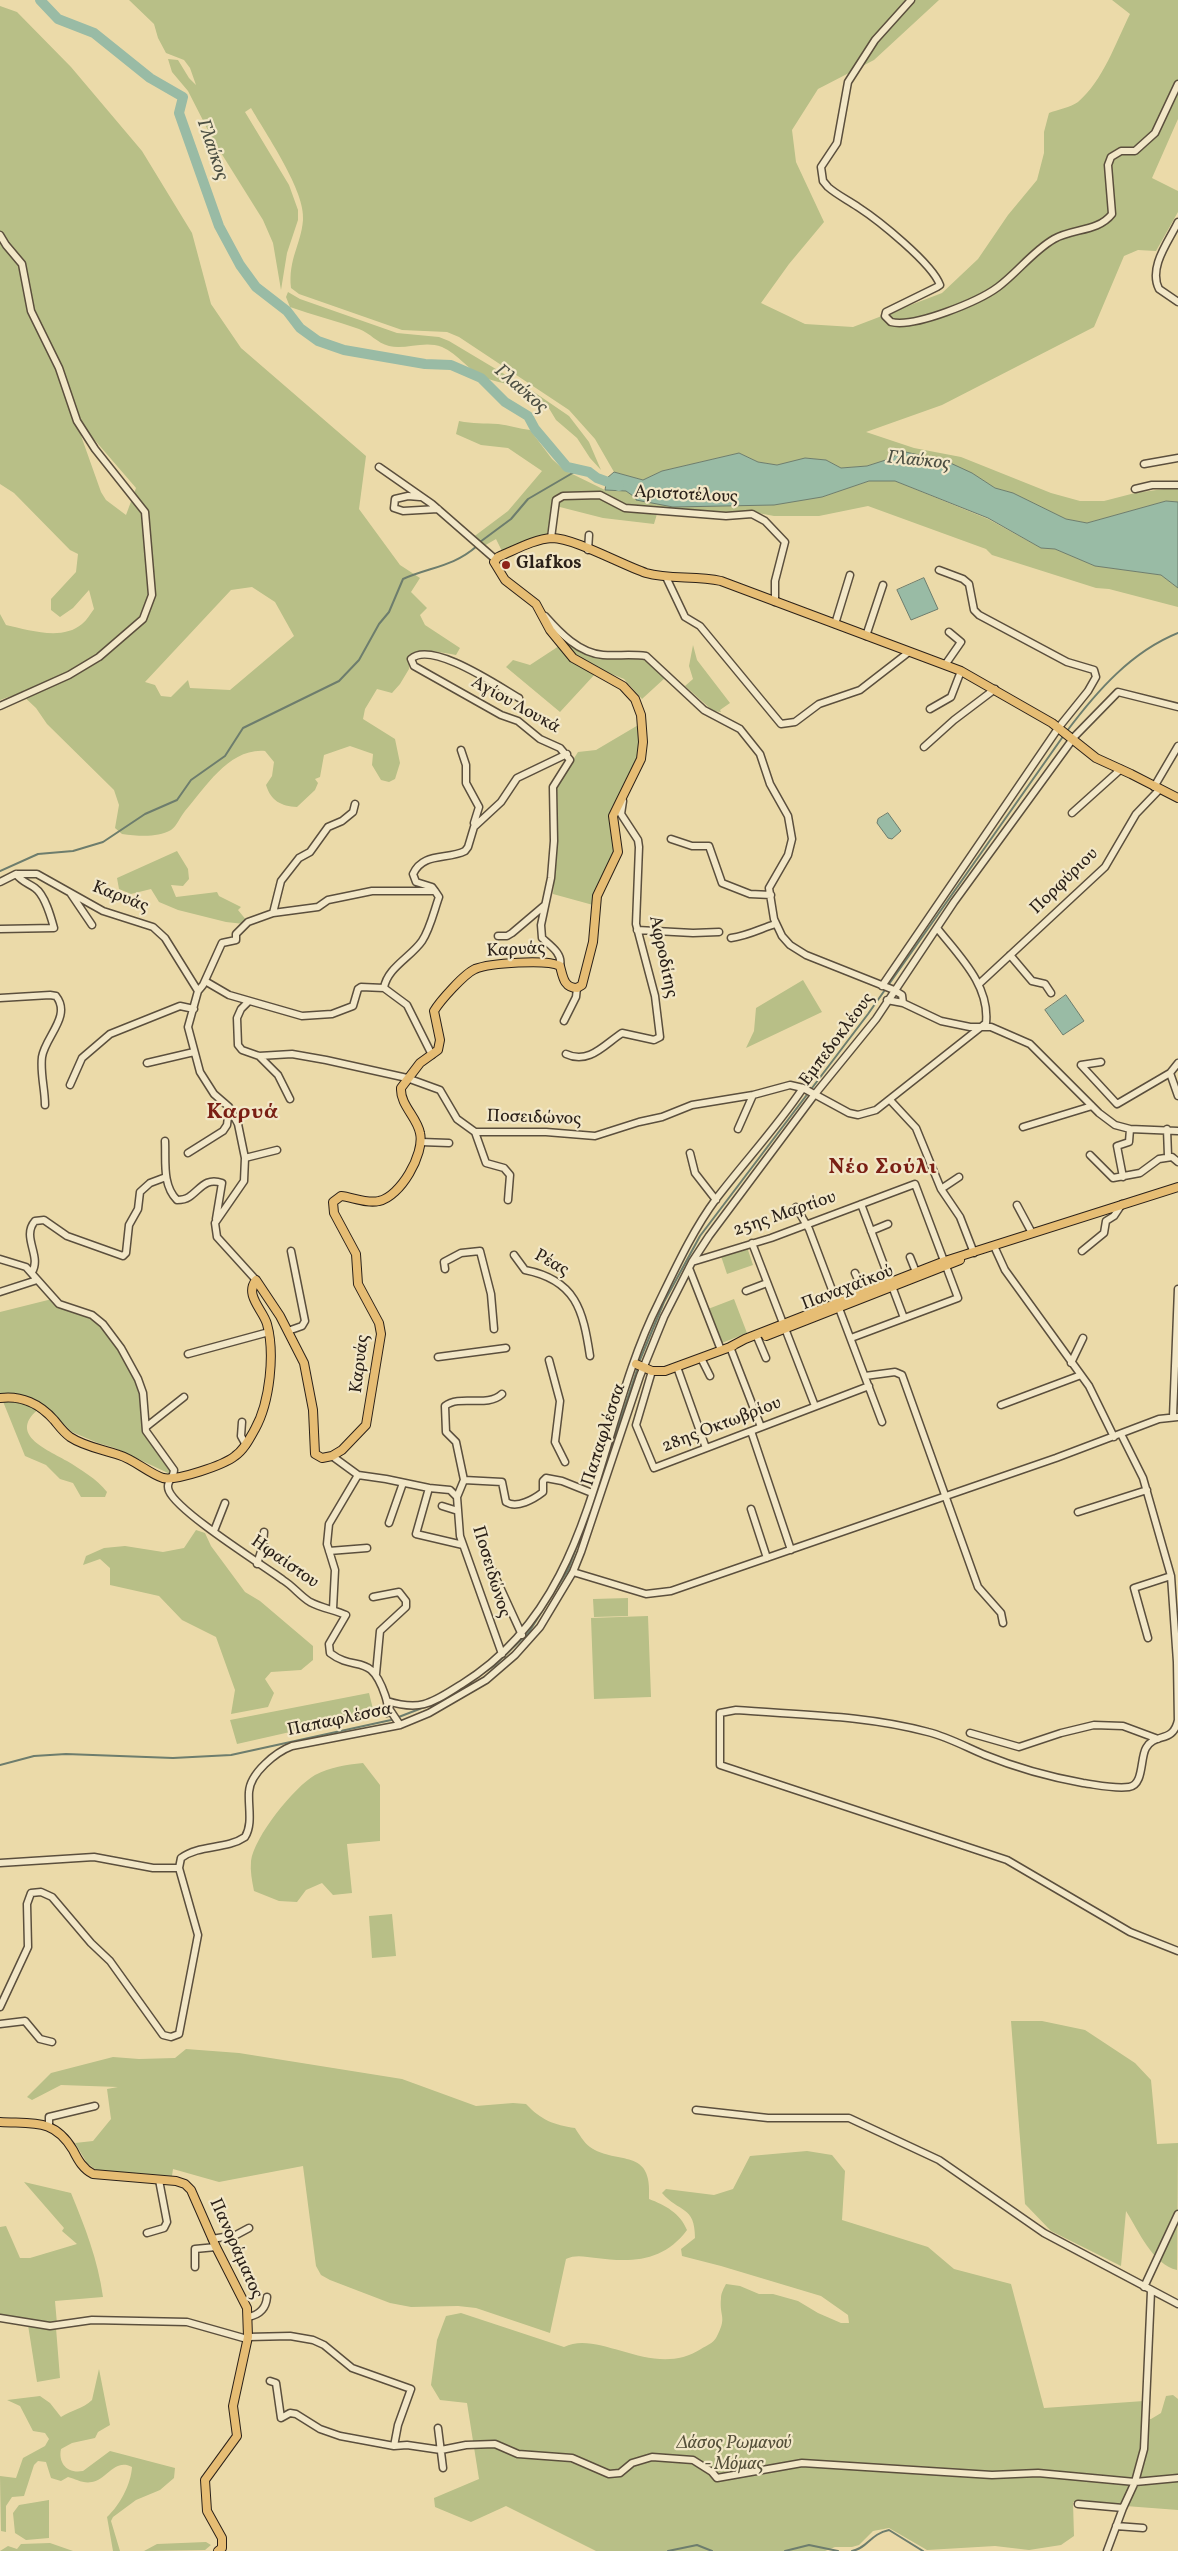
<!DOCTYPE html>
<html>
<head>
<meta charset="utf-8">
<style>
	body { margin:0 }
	canvas { display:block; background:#ebdaa9 }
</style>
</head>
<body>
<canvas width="1178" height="2551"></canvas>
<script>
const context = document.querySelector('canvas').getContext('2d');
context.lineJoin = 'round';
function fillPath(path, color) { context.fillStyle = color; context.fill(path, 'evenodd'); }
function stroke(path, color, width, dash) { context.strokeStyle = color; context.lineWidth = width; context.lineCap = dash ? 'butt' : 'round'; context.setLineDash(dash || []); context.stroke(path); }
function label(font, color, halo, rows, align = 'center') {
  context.font = font + ' Vollkorn,serif'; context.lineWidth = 4.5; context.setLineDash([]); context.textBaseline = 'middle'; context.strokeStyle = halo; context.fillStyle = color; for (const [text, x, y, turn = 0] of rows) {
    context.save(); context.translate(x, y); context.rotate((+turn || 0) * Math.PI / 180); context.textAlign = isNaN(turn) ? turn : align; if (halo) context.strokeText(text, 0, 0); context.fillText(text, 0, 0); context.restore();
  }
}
const green = new Path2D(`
	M129,0H939L874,60L818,89L792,130L796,162L824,222L789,264L761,303L805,324L853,327L942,293L978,259L1008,215L1037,180L1044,153V132L1049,113C1057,110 1071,107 1078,102C1103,81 1116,42 1130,14L1112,0H1178V119L1152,178L1178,191V212L1156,251L1138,250L1124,256L1094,327L942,405L866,432L914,448L961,457L1051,493L1080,501H1104L1135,493L1178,487V502L1166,501L1087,523L1066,519L1013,493L995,488L972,473L901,451L892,458L867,466L841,468L826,460L805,458L777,465L758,462L739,453L662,471L643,480L614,472L595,439L569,410L459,337L447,332L402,330L299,294L291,288C288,259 301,245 303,220C306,192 266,134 251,108L245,112L289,185L298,210V220L287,253L281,290L273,243L263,220L213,140L188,91L172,72L168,59L178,60L189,78L196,85L190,68L184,60L166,53L158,38L154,24Z
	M0,6L17,12L71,67L142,151L192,233L211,304L241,348L366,456L359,509L400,565L420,578L411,592L427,608L420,615L425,625L460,648L456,655C440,652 424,648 410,657L409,669L400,684L392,693L377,689L365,709L363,719L395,739L400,763L395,779L389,782L381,780L372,765L373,754L350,746L324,755L320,777L315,779L318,783L315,790L297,807C281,806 271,801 266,785L272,776L274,762L265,751C229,748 206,787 185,811C180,817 177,826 171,830C157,838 138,836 122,834L115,828L119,805L114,790L47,724L36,708L20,693L0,700V614L6,625C29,630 62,641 82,624C87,620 90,614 94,609L89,590L73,608L60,617L51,610V599L76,572L78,554L70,550L14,493L0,484ZM74,416L136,488L126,515L106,500L101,492ZM252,587L275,602L294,636L230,690L190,688L188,680L171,697L161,696L155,685L145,682L231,590Z
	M288,292L300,299L397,333L439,337L449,341L531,390L569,416L589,442L601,470L590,458L577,438L556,420L547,405L533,403C528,385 501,384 485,378C469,371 458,354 442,347C424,340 406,350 389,346C377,343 370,333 359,329C336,321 313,315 290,307L286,297Z
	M459,421C473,424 484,423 498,424C509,425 519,429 530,430L552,459L564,470L605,490L626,491L637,498L673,507L774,505L822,497L869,481H895L988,519L1041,548L1055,549L1095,566L1161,575L1178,588V607L1109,589L1096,588L992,555L986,549L868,506L819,516H774L758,513L628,511L657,514L654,524L603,518L552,505L547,535L502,551L496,539L484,546L472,538L508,511L542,471L508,448L481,445L456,434Z
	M555,633L582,651L647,660L666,677L642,699L624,679L599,669L579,657Z
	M693,645L697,660L730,703L720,710L721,712L713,711L685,686L693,679L689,666Z
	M559,646L596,673L560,712L506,667L513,660L530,665Z
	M640,724L639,760L611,809L610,817L614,855L593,905L553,894L558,831L557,785L578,752L596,750Z
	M177,851L188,869L189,879L183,886L171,885L176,897L217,892L219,896L241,907L238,910L247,921L244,924L226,922L178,910L159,902L151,889L131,894L119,889L117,878Z
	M803,980L822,1012L746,1048L754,1031L756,1008Z
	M747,1247L753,1265L727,1274L721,1256Z
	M52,1299L87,1314L105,1326L139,1386L142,1418L172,1472L170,1474L115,1448L98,1443L72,1432L44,1405C5,1432 42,1447 67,1461C80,1469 97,1479 107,1492L105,1497H81L73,1483L60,1479L46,1465L25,1456L0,1394V1312Z
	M734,1299L747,1333L722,1343L708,1309Z
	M196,1530L205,1533L211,1546L245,1592L260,1601L313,1646V1660L301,1670L271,1672L265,1679L274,1693L268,1707L231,1714L235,1690L216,1637L182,1620L159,1596L110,1585V1568L100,1559L83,1565L86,1556L104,1548L125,1546L163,1552L184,1548Z
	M628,1598V1616L594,1617L593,1599Z
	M648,1616L651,1697L594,1699L591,1618Z
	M369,1693L374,1713L237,1744L230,1720Z
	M363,1763L380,1785V1841L347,1844L352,1893L333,1895L322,1883L306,1890L297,1902L279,1901L254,1891C252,1881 250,1871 251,1861C254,1837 294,1787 315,1775C331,1767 345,1765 363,1763Z
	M392,1914L396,1956L372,1958L369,1916Z
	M1011,2021H1042L1085,2030L1135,2063L1151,2080L1157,2144L1178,2143L1177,2270C1153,2265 1138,2230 1126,2211L1121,2266L1051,2231L1025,2204Z
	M186,2049L239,2053L402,2079L476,2106L513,2103L526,2104C541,2120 554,2125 575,2128C579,2134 584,2143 590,2147C618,2166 653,2146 649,2199C665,2205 680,2213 687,2230C664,2261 633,2263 596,2258C586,2257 576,2254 566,2259L550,2333L476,2308L458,2306L411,2307L390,2303L330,2280L321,2275L316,2266L303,2166L219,2182L173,2169L172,2176L96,2170L87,2163L75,2143L93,2141L111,2119L107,2089L118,2087L61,2085L32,2100L27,2097L51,2073L113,2057L139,2059L175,2058Z
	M807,2151L832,2155L845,2171L842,2220L928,2247L954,2269L1011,2284L1044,2408L1144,2401L1143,2419H1151L1161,2413L1166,2396L1173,2395L1178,2399V2510L1073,2502L1074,2536L1061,2545L1029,2550L995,2546L927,2550L889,2528L873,2531L859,2545L852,2547H835L825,2551H596L506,2506L471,2522L435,2507L434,2498L479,2479L467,2403L440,2400L431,2385L437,2340L446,2316L461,2313L564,2347C600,2329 653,2380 701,2349C706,2346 713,2343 716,2338C728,2316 719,2318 721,2298C721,2293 724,2288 726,2284L740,2286L759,2294H773L798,2301L818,2313L841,2323H849L848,2315L821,2296L721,2266L682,2256L681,2249L695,2238C695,2205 679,2213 662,2193L666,2189L714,2195L733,2189L750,2156Z
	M24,2182L71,2193C85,2227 98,2260 103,2297L55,2301L57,2324L0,2315V2227L6,2226L20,2258H30L77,2244L62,2231L64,2228Z
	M28,2325L56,2328L60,2378L37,2382Z
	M99,2369L110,2425L98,2432L95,2438L72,2443L61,2449C58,2463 67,2474 83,2471L110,2451L175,2468L174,2478L160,2490L136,2500L113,2517L111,2521L120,2551H113L107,2517C120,2505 131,2484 132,2467C114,2458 107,2480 92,2482C83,2484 76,2479 68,2477L61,2481L51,2478L46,2462L38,2461L34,2465L24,2496L12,2497L6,2506V2532L1,2531L0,2476L16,2478L23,2458L45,2446L49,2439L45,2433L33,2431L20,2406L7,2400L40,2396L50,2403L61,2417C71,2410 83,2409 92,2400Z
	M49,2500V2538L26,2540L15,2533L13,2513L19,2505Z
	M206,2542L211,2545L205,2550L144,2551L157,2544Z
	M50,2543L73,2551H0L8,2546L17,2549L21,2544Z`);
const water = new Path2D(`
	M901,451L946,461L972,473L995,488L1013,493L1066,519L1087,523L1166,501L1178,502V588L1161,575L1095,566L1055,549L1041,548L988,518L895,481H869L822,497L774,505L673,507L636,500V498L626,491L605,490L607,478L614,472L643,480L662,471L739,453L758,462L777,465L805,458L826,460L841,468L867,466L892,458Z
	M924,578L938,609L911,620L897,590Z
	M888,813L901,831L892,839L888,838L877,823L878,819Z
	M1066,995L1084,1021L1063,1035L1045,1010Z`);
const stream = new Path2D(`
	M480,542L511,519L528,499L576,471
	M1067,731C1097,691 1131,652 1178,633
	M0,871L38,854L73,851L103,842L145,814L177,800L191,780L225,756L243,728L339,681L359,660L379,624L389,612L403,579C430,567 453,567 477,546
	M639,1362L664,1302L700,1236L868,1014L1064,735
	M596,1493L638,1367
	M0,1765L34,1756L66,1754L173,1758L231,1755L391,1720L440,1701L494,1666L529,1632L568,1570L589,1514
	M668,2551L697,2545L712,2551
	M785,2551L809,2545L838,2551
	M852,2551C868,2548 870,2534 889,2530L923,2551`);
const river = new Path2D(`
	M40,0L58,19L94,33L150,78L183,97L179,113L219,226L240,265L256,287L287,311L300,328L318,341L344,350L425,364L451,365L481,378L505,402L528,416L535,429L567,467L589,472L597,478L619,486`);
const minor = new Path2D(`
	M911,0L875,40L848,82L837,143L821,167L823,181L828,187C837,195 848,200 858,207C878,220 932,263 940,285L937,287L886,312L885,316L891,322C915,328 979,301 998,287C1018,272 1033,251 1054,239C1073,228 1098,232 1112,214L1108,165L1111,157L1121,151H1135L1155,133L1178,84
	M1178,222C1169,241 1148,267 1159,289L1178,302
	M0,235L6,245L22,264L31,311L59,368L77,421L95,449L145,512L152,595L143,619L99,657L69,675L0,706
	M1144,464L1178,458
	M379,467L432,504L495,559
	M1135,489L1152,485H1178
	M420,497L408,496L395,499L394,508L403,511L438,509
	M551,538L556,500L563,496L600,495L625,508L726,516L752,514L765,521L785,542L775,581V602
	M588,550L589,535
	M666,577L685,617L700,626L781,724L795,722L819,704L860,690L909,652
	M545,616C560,633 579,653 603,655C617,656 632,654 646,656L704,710L740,729L760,754L770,784L788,816L792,839L788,855L769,888L774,919L782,936L790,945L806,955L894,990L902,995L903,1003L941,1021L970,1027H991L1030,1044L1099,1113L1115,1125L1130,1129L1178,1131
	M835,624L850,575
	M866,636L883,585
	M945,665L961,642L949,632
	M519,698C498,686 431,640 411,659L414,666L501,715L518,721L540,739L560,748L570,760L553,787L554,841L551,878L541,925L542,938C551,946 563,954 560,966
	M930,709L951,697L961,671
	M924,747L954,720L995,689
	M461,750L466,765V783L479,807L474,823L475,826
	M1154,787L1178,746
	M1072,813L1121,769
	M671,839L692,846H709L722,883L750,894L771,895
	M0,882L16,874H37L103,911L153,927L165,938L198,991L188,1027L200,1072L214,1094L229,1107L238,1124L245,1158L244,1181L215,1223L217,1237L256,1280
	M435,891L432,887L416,882L413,874C423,852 447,860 465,851L468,847L474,827L501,802L517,778L567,754
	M71,894L92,925
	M273,913L281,881L299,858L310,852L328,827L342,821L353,812L355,804
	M0,929L54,928C51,917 45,895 35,888C28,883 22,882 16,874
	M637,930L693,933L719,932
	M498,936H507L512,933L545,905
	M731,938C747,936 760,929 775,924
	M1010,955L1032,981L1045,984L1051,993
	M205,981L229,995L302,1016L332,1014L353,1006L358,989L361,987L384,988
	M979,984L1105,867L1136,814L1159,790
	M882,986L1059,727L1088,691L1096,677L1094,670L1067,662L979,615L974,610L969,584L963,579L939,570
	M198,991L203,985L222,943L236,940V934L248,922L273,913L318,907L328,900L372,891H435L439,897C434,911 430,929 422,941C411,957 387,968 384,988L407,1005L432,1055
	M0,998L50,995L56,996C72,1016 45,1037 42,1057C40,1073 45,1089 45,1105
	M887,1000L903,1003
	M249,1001L241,1009L237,1018L238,1045L242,1050L259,1056L292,1054L326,1060L407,1078L440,1090L457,1119L475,1132H546L595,1136L639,1122L662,1117L692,1105L753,1095L790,1085L803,1088L849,1113L858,1115L876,1110L986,1023C990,985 959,956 937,928
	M564,1021L576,997L577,988
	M566,1054C589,1065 605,1044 622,1033L654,1040L660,1037L655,996L636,924L639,847L638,840L621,814L623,801
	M259,1056L278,1075L290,1099
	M1101,1062L1081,1065L1117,1104L1170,1073
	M147,1063L194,1052
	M1178,1063L1170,1073L1178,1096
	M70,1085L82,1058L110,1034L180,1006L194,1009
	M890,1100L916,1128L941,1189L960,1217L974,1253
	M1023,1127L1092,1106
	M738,1129L753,1095
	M1167,1129L1168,1156
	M475,1132L486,1163L504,1168L510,1175L508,1200
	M165,1141C166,1161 162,1185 177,1200C181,1200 186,1199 189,1197C200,1190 205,1177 222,1183L216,1219
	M421,1142L449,1143
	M188,1153L223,1131L227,1125L229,1108
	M690,1153L695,1173L716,1200
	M1090,1155L1113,1178L1140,1173L1159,1159L1172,1157L1178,1162
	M245,1158L277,1150
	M1123,1177L1117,1146L1129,1142L1130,1129
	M941,1189L959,1177
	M861,1204L904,1318
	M1017,1205L1032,1233
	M796,1207L809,1229L882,1422
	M871,1231L888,1224
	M752,1243L815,1406
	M994,1246L1005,1270L1089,1386L1114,1437
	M1082,1251L1104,1233L1106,1221L1114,1216L1122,1204
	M514,1255L525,1270C576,1280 583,1310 590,1356
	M910,1257L916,1272
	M0,1259L26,1267L59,1304L92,1315L103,1324L121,1348L138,1379L143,1393L146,1431L174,1470C174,1478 165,1482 169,1491C178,1512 261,1564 283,1580C293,1586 300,1596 310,1602C321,1608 335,1610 346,1615L329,1644L330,1653C356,1673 370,1651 385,1695C387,1701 389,1707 387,1713
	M692,1262L771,1238L915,1184L958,1298L851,1338
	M689,1268L721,1350
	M445,1269L444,1262L461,1253L480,1251L491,1294L494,1329
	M32,1272C42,1256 21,1237 35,1221L44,1220L67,1236L123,1256L126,1253L129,1225L138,1209L140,1192L150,1183L166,1177
	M855,1273L864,1293
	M746,1291L767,1283
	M0,1292L37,1280
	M288,1331L302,1326L305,1321L291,1251
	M758,1339L766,1358
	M730,1347L761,1427
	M188,1354L269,1332
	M438,1357L506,1348
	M701,1358L710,1376
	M549,1360L560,1401L555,1442L565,1462
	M1071,1363L1083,1338
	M677,1367L706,1448
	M652,1371L636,1425L654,1468L869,1386
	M865,1376L895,1372L902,1375L978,1587L1001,1613L1003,1623
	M1001,1405L1081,1375
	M1173,1417L1178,1289
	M242,1422L241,1436L246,1445
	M146,1427L184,1397
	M751,1431L791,1550
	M1121,1434L1143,1478L1171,1576L1177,1662L1178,1723
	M332,1456L358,1475L386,1479L429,1488L450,1490L457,1497
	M464,1480L456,1442L446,1432L445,1406C460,1394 487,1408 502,1394
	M429,1488L416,1534L463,1545
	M442,1506L458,1511
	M751,1509L767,1558
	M1078,1512L1147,1490
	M389,1523L403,1483
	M214,1531L225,1503
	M329,1551L367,1548
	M489,1563L522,1635
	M257,1564L263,1545L264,1532
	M573,1572L646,1594L671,1591L1056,1458L1159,1419L1178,1417
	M373,1597L399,1592L406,1601V1607L380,1631L376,1674
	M333,1609L335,1570L327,1544L329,1524L358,1475
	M1148,1638L1134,1588L1171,1576
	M502,1654L460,1536L457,1497L464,1480L502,1482L506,1502C517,1509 534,1499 543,1492V1481L546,1478L562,1481L592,1493
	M387,1701C422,1712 433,1702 462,1684C598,1600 594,1430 659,1302C676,1267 693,1230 716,1199C745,1161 777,1127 803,1088
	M388,1707L400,1725
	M1178,1720C1173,1744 1155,1732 1146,1748C1140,1758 1144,1785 1129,1787C1114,1789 1098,1785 1083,1783C1050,1777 1017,1768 985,1755C966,1747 948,1737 928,1732C866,1715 800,1715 736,1710L720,1713V1765L1007,1860L1130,1932L1178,1951
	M970,1733L1019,1747L1061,1733L1094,1725L1123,1726L1158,1739
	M0,1863L94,1857L153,1868H179
	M0,2007L28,1947L27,1904L31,1893L41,1892L52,1897L91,1943L110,1961L163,2035L171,2037L179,2034L198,1935L179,1868L181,1858C200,1844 226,1850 245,1837C253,1824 248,1807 249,1792C250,1773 276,1752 292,1746L400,1725L429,1713L486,1680L515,1655L540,1627L573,1572L581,1552L640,1376L664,1317L692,1262L709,1236L815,1094L876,1019L954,902L1075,736L1118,692L1178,707
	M0,2024L25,2021L40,2039L52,2042
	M696,2110L768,2118H849L939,2160L1044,2233L1178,2304
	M49,2126V2117L95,2106
	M147,2233L164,2228L167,2222L159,2180
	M212,2239L236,2235L249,2228
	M195,2267V2249L216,2247
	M1144,2287L1178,2214
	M248,2317C259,2315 266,2309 267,2297
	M0,2318L50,2326L92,2320L187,2322L247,2339
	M248,2337L290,2336L313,2340L324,2345L352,2368L411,2389L398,2425L394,2446L407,2445L441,2450L466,2445L495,2444L518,2454L572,2458L609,2474L620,2473L632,2463L652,2457L693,2460L712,2472L717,2478L802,2463L992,2475L1038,2473L1135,2482L1178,2478
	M270,2381L276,2383L281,2418L290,2413L296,2414L320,2429L340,2436L394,2446
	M438,2428L443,2468
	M1078,2504L1123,2508
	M1116,2526L1143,2528
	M1107,2551L1123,2508L1135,2482L1144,2449L1151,2291`);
const major = new Path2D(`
	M766,1336L960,1260
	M730,1347L745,1339L945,1261L1178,1187
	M636,1364L652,1371H665L733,1346
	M0,1398C21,1395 40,1404 54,1420C59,1426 63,1432 70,1437C85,1447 102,1449 119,1455C135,1460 148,1473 163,1478C177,1481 224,1465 235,1456C244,1450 250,1438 255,1429C270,1402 275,1353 267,1324C263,1310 244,1295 256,1280L280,1316L304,1363L313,1410L315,1454L322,1458L332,1456L342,1450L366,1425L381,1334L379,1323L358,1284L356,1254L334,1213L333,1202L341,1196C352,1197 367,1204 379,1201C400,1197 425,1154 420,1133C417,1117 400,1105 401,1088L420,1063L438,1050L440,1040L434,1011C440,1001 464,974 475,969C490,963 547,959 560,966C563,977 564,988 577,988L582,985L593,942L597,896L618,852L613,816L641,759L643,742L641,715L635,699L623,686L573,658L550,630L536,604L505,580L494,562L498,557C515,550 534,539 552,538C574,538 622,565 646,573C670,580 696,575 721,581L961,671L1052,723L1096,758L1131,774L1178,798
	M0,2122C33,2124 54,2118 73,2150C78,2160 83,2169 93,2174L176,2181L185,2184L191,2190L216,2247L247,2308L248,2337L233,2406L237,2436L205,2480L207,2511L222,2538V2548L218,2551`);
const markers = [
	[506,565,5,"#8f2418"]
];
const streetNames = [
	["Αριστοτέλους",686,496,3],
	["Αγίου Λουκά",515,706,29],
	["Πορφύριου",1065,882,-44],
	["Καρυάς",120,898,21],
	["Καρυάς",516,951,-3],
	["Αφροδίτης",662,957,78],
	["Εμπεδοκλέους",838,1040,-53],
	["Ποσειδώνος",534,1119,2],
	["25ης Μαρτίου",785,1215,-19],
	["Ρέας",551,1264,29],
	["Παναχαϊκού",848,1289,-21],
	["Καρυάς",361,1364,-83],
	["28ης Οκτωβρίου",722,1426,-21],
	["Παπαφλέσσα",605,1435,-72],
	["Ηφαίστου",284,1563,35],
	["Ποσειδώνος",490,1572,73],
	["Παπαφλέσσα",340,1721,-12],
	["Πανοράματος",235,2249,66]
];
const poiNames = [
	["Glafkos",516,565]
];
const parkNames = [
	["Δάσος Ρωμανού",734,2445],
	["- Μόμας",734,2466]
];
const waterNames = [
	["Γλαύκος",211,150,71],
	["Γλαύκος",520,390,41],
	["Γλαύκος",918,462,6]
];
const districtNames = [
	["Καρυά",243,1114],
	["Νέο Σούλι",883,1169]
];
fillPath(green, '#b8bf87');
fillPath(water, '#99bba5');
stroke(water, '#6d7d6d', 1);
stroke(stream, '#6d7d6d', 2);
stroke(river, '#99bba5', 10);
stroke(minor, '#5b4f3d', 9);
stroke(major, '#2b2119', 10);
stroke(minor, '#f2e7c7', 6);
stroke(major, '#e6bd74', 8);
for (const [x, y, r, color] of markers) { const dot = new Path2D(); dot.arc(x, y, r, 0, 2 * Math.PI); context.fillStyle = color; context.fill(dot); stroke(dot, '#f2e7c7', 2); }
label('18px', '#2b2119', '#f2e7c7', streetNames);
label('bold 18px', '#2b2119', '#f2e7c7', poiNames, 'left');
label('italic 18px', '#55503a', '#f2e7c7', parkNames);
label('italic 19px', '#4c4f43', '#f2e7c7', waterNames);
context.letterSpacing = '1px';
label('bold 22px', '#7a1f14', '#f2e7c7', districtNames);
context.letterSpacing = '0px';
</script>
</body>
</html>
